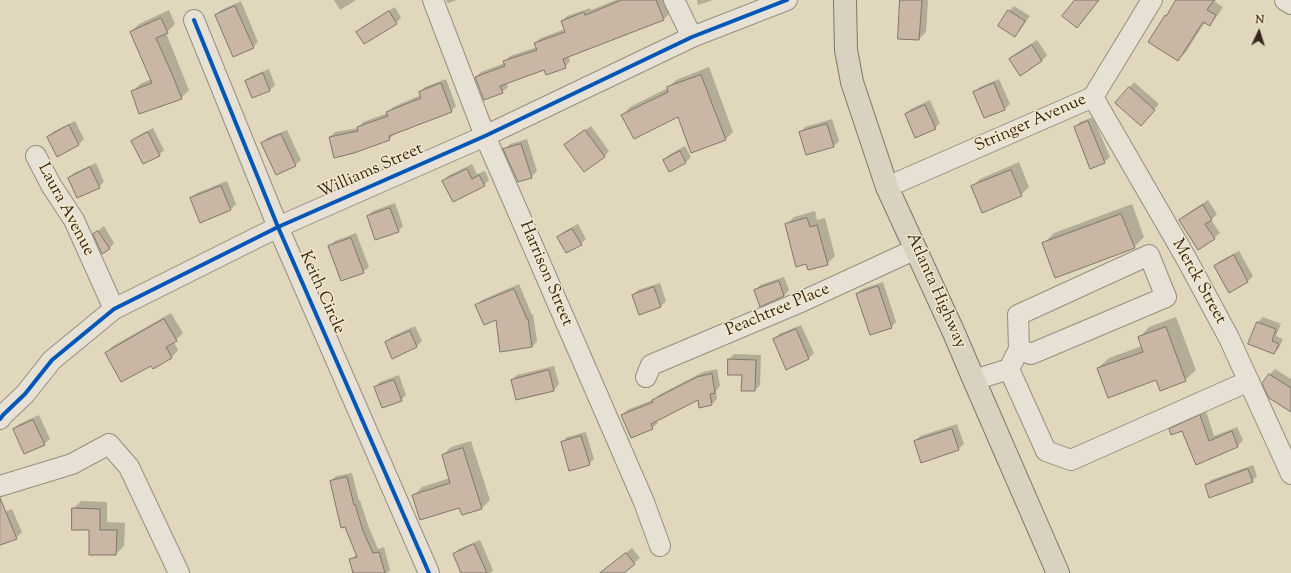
<!DOCTYPE html>
<html>
<head>
<meta charset="utf-8">
<style>
	body { margin:0 }
	#map { position:relative; width:1291px; height:573px; overflow:hidden; background:#e0d7bd; font-family:"Sorts Mill Goudy",serif }
	canvas { display:block }
	.north { position:absolute; left:1239px; top:12px; width:40px; height:40px; -webkit-text-stroke:3px #f4e9cb; paint-order:stroke; rotate:4deg; font-size:11px; font-weight:700; line-height:16px; text-align:center; color:#35271f }
	.north::after { content:''; display:block; margin:auto; width:14px; height:18px; background:#35271f; clip-path:polygon(50% 0,100% 100%,50% 72%,0 100%) }
</style>
</head>
<body>
<div id="map">
<canvas width="1291" height="573"></canvas>
<div class="north">N</div>
</div>
<script>
const context = document.querySelector('canvas').getContext('2d');
context.lineJoin = 'round';
function fillPath(path, color) { context.fillStyle = color; context.fill(path, 'evenodd'); }
function stroke(path, color, width, dash) { context.strokeStyle = color; context.lineWidth = width; context.lineCap = dash ? 'butt' : 'round'; context.setLineDash(dash || []); context.stroke(path); }
function label(font, color, halo, rows, align = 'center') {
  context.font = font + ' "Sorts Mill Goudy",serif'; context.lineWidth = 3; context.setLineDash([]); context.textBaseline = 'middle'; context.strokeStyle = halo; context.fillStyle = color; for (const [text, x, y, turn = 0] of rows) {
    context.save(); context.translate(x, y); context.rotate((+turn || 0) * Math.PI / 180); context.textAlign = isNaN(turn) ? turn : align; if (halo) context.strokeText(text, 0, 0); context.fillText(text, 0, 0); context.restore();
  }
}
const shadow = new Path2D(`
	M334,0H356L340,10Z
	M446,0H457L448,3Z
	M616,0H663L669,14L664,19L568,56L570,61L565,67L545,69L506,82L508,87L502,92L476,77L481,72L505,63V61L510,56L537,47L535,43L541,38L565,29L562,21L567,16L590,8L591,10Z
	M697,0H713L698,5Z
	M901,0H928L926,32L919,39Z
	M1178,0H1216L1215,2L1223,7L1217,16L1210,24L1205,22L1186,52L1178,60L1166,16L1171,11Z
	M241,1L258,42L253,47L216,15L221,10Z
	M1014,6L1030,16L1020,30L1015,35L1009,11Z
	M395,7L401,18L396,23L357,32L362,27Z
	M169,10L175,24L166,33L189,90L181,98L132,92L140,84L152,79L131,32L139,24Z
	M1037,40L1047,55L1042,61L1020,75L1010,59L1015,54Z
	M709,67L733,132L725,140L678,116L623,115L630,107L668,88L676,80Z
	M269,69L275,85L270,90L253,97L246,81L252,76Z
	M446,79L456,106L451,111L395,134L389,139L330,137L335,132L358,128L363,122L388,113L393,107L421,95L420,92L425,87Z
	M999,79L1010,104L1005,109L974,92L980,87Z
	M1134,82L1159,104L1146,119L1129,88Z
	M930,100L940,123L935,128L906,114L911,109Z
	M1093,117L1110,157L1104,162L1075,127L1080,122Z
	M832,119L839,141L834,146L807,154L800,133L805,127Z
	M75,121L84,139L79,144L57,155L48,137L53,132Z
	M591,126L609,151L604,157L566,145L571,140Z
	M153,128L164,150L159,155L132,141L138,136Z
	M287,130L301,160L295,165L262,144L267,138Z
	M527,139L537,171L531,177L505,149L510,144Z
	M685,146L691,157L686,162L670,171L664,160L669,155Z
	M1019,162L1029,187L1021,195L972,187L980,179Z
	M96,163L104,182L99,187L69,178L74,173Z
	M472,164L477,174L485,171L489,180L484,185L443,181L448,176Z
	M227,181L236,204L231,209L191,198L197,193Z
	M1208,200L1217,214L1211,220L1220,233L1214,238L1180,221L1185,215Z
	M395,203L403,226L398,231L368,216L373,211Z
	M1132,204L1144,237L1134,247L1043,244L1054,233Z
	M815,211L817,220L825,218L835,256L827,264L786,225L794,217Z
	M578,224L586,239L581,244L558,238L563,232Z
	M104,226L114,243L109,249L94,234Z
	M356,233L369,267L363,272L330,246L335,241Z
	M1239,251L1253,276L1248,281L1215,266L1220,261Z
	M784,277L789,290L784,296L755,291L760,285Z
	M883,282L896,322L891,327L857,294L862,289Z
	M660,283L666,301L661,306L633,295L638,290Z
	M519,284L532,315L533,314L537,341L532,347L497,319L477,305L482,300Z
	M171,313L183,333L174,342L178,350L172,357L153,368L151,364L106,353L113,346Z
	M1176,317L1196,370L1185,380L1157,379L1098,368L1109,358L1142,346L1139,338L1149,327Z
	M1263,317L1281,324L1276,336L1283,339L1279,348L1274,353L1258,322Z
	M801,325L814,353L809,358L787,368L774,340L779,334Z
	M415,326L422,341L417,346L393,358L386,342L391,337Z
	M734,354L761,355L760,385L755,390L729,359Z
	M554,366L559,384L554,390L517,399L512,380L517,375Z
	M717,369L720,386L716,391L717,399L712,404L699,398L656,420L658,423L652,428L622,415L627,410L655,399L659,395L703,372Z
	M1275,369L1291,379V411L1264,384L1270,374Z
	M399,375L406,395L401,400L375,387L380,382Z
	M1206,411L1214,436L1237,427L1243,440L1238,446L1197,463L1183,430L1170,429L1176,424Z
	M39,415L50,439L44,444L25,453L14,429L19,424Z
	M957,424L964,444L958,449L915,442L920,436Z
	M586,432L594,459L589,464L562,442L567,437Z
	M471,441L490,500L482,508L460,507L414,495L422,487L450,478L443,455L451,447Z
	M1253,465L1257,476L1252,481L1206,486L1211,480Z
	M352,473L359,501L360,500L368,525L378,549L384,547L390,570L387,573H354L351,559L357,554L331,481L336,476Z
	M81,501L107,502V522L125,523L124,546L116,554H90V529L73,509Z
	M12,509L22,532L16,538L0,544V514Z
	M480,540L493,570L490,573H462L454,554L459,549Z
	M632,548L640,558L622,573H611L607,568Z`);
const building = new Path2D(`
	M622,0H656L664,20L563,59L566,68L546,75L544,70L500,86L503,93L484,100L475,77L505,66L503,61L537,50L534,43L565,32L561,21L584,12L585,15Z
	M900,0H922L919,40L898,39Z
	M1075,0H1099L1077,28L1062,16Z
	M1176,0H1214L1207,10L1216,15L1210,26L1203,22L1178,61L1148,42L1165,15L1166,16Z
	M235,6L254,48L233,57L215,15Z
	M1008,10L1025,21L1015,37L998,26Z
	M389,11L397,24L364,44L356,32Z
	M161,18L168,33L156,38L172,74L182,99L139,114L131,91L152,83L130,32Z
	M1032,45L1042,61L1020,76L1009,59Z
	M263,73L270,91L252,98L245,81Z
	M701,75L726,140L691,153L678,117L634,139L621,115L668,92L667,87Z
	M441,83L452,112L389,136L390,140L354,153L334,158L329,137L358,131L357,127L388,116L386,112L421,98L419,92Z
	M994,83L1005,110L984,118L973,92Z
	M1129,87L1155,110L1141,126L1115,103Z
	M925,105L936,129L915,138L905,114Z
	M1088,121L1105,163L1090,169L1074,127Z
	M827,124L834,147L806,155L799,132Z
	M69,125L79,145L57,157L47,137Z
	M585,130L605,157L584,172L564,145Z
	M148,132L160,156L143,164L131,141Z
	M281,134L296,166L276,175L261,143Z
	M521,144L532,178L518,182L503,149Z
	M680,151L686,163L669,172L663,160Z
	M90,167L100,188L77,198L68,178Z
	M467,169L472,179L479,175L485,186L453,202L442,181Z
	M1011,170L1022,196L982,213L971,186Z
	M221,186L231,210L200,223L190,198Z
	M1203,205L1212,220L1205,224L1215,239L1198,250L1179,220Z
	M390,208L399,232L375,240L367,216Z
	M1121,214L1135,248L1055,278L1042,243Z
	M807,218L810,227L817,225L828,265L808,270L806,264L796,267L785,224Z
	M572,229L582,245L566,253L557,237Z
	M98,231L110,249L102,254L93,234Z
	M351,238L364,273L341,281L328,246Z
	M1234,255L1248,282L1229,293L1214,266Z
	M779,281L784,296L760,307L754,290Z
	M878,286L892,328L870,335L856,294Z
	M654,287L661,307L639,315L632,295Z
	M514,289L527,319H528L532,347L500,352L496,320L484,325L475,305Z
	M164,319L177,341L166,347L172,358L153,369L151,366L121,382L105,353Z
	M1257,322L1276,329L1272,341L1279,344L1274,354L1248,344Z
	M1166,327L1186,381L1160,391L1156,380L1108,398L1097,368L1143,352L1138,337Z
	M796,329L809,359L786,370L773,339Z
	M410,331L417,347L392,359L385,342Z
	M728,359L756,360L755,391H741L742,375H728Z
	M549,370L554,391L516,400L511,380Z
	M712,374L715,393L710,394L712,405L699,408L698,400L651,424L653,429L631,438L621,415L653,402L652,400L697,377Z
	M1269,374L1291,388V412L1269,398L1262,384Z
	M394,380L402,401L382,408L374,387Z
	M1200,415L1209,441L1232,431L1238,447L1196,465L1182,431L1171,435L1169,429Z
	M33,420L45,445L24,454L13,429Z
	M952,429L959,450L921,463L914,441Z
	M581,436L590,465L569,471L561,442Z
	M463,448L482,509L462,515L459,508L420,520L412,495L450,483L442,455Z
	M1248,469L1253,482L1209,498L1205,485Z
	M347,477L354,505L355,504L363,531L373,553L379,552L385,573H353L349,559L357,557L345,527L341,528L330,481Z
	M0,498L17,539L0,545Z
	M72,508L100,509V530H117L116,555H89V530H72Z
	M474,544L487,573H461L453,554Z
	M626,553L635,564L624,573H600Z`);
const minor = new Path2D(`
	M433,0L485,136L644,502L660,546
	M674,0L692,37
	M1285,0L1291,4
	M194,20L278,227L429,573
	M1093,97L1186,258L1229,338L1291,474
	M36,156L51,185L74,220L114,309
	M887,187L1093,97L1152,0
	M1009,369L1019,349L1018,315L1149,255L1166,297L1031,354L1019,349
	M646,377L651,365L803,301L916,249
	M974,380L1009,369L1046,451L1071,460L1249,381
	M0,419L3,415L25,394L52,360L114,309L278,227L485,136L692,37L787,0
	M0,486L72,464L109,444L129,467L179,573`);
const major = new Path2D(`
	M845,0L846,50L852,82L887,187L954,333L974,380L1058,573`);
const cycleway = new Path2D(`
	M194,20L278,227L429,573
	M0,419L3,415L25,394L52,360L114,309L278,227L485,136L692,37L787,0`);
const streetNames = [
	["Stringer Avenue",1031,124,-24],
	["Williams Street",371,172,-24],
	["Laura Avenue",65,210,62],
	["Harrison Street",545,274,67],
	["Merck Street",1198,282,61],
	["Atlanta Highway",935,291,66],
	["Keith Circle",321,293,66],
	["Peachtree Place",778,311,-23]
];
fillPath(shadow, '#0003');
fillPath(building, '#c9b6a4');
stroke(building, '#7e776a', 1);
stroke(minor, '#968e7f', 22);
stroke(major, '#7e776a', 24);
stroke(minor, '#e6e1d4', 20);
stroke(major, '#dad2c0', 22);
stroke(cycleway, '#0057b8', 4);
label('17px', '#35271f', '#f4e9cb', streetNames);
</script>
</body>
</html>
